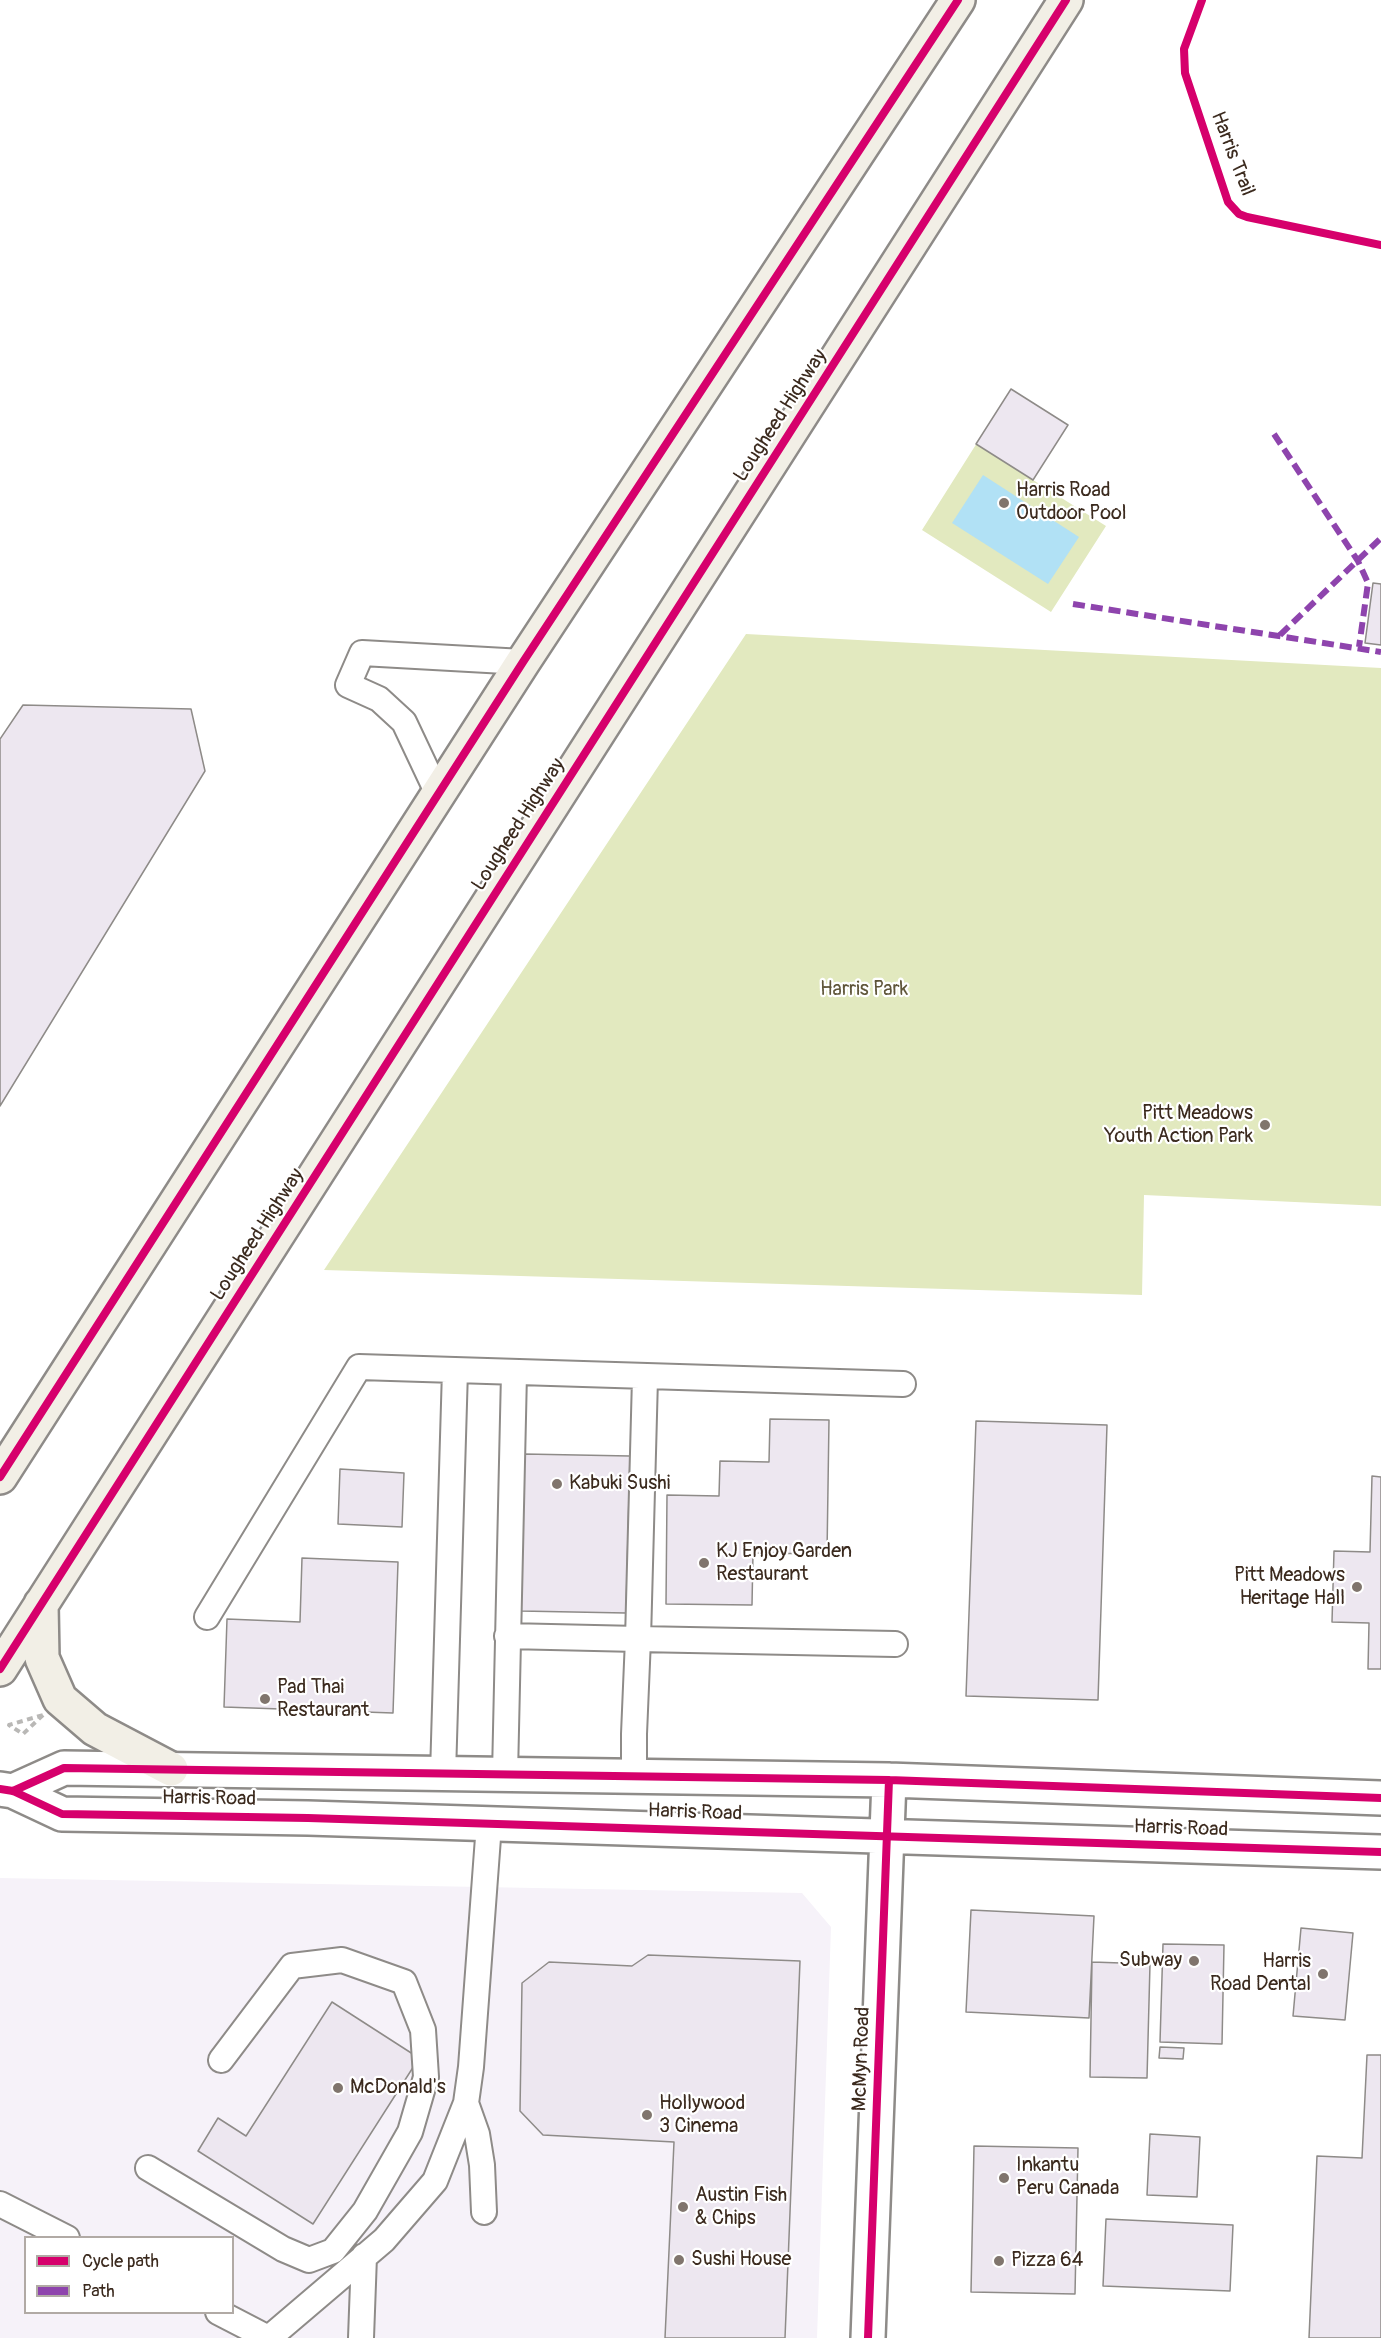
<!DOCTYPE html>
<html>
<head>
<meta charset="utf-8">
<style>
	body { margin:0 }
	#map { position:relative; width:1381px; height:2338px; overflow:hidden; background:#fff; font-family:Pangolin,sans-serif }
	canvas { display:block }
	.legend { position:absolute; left:24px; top:2236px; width:210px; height:78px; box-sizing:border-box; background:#fff; border:2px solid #b1aaa5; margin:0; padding:8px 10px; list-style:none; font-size:18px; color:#3b2a1e }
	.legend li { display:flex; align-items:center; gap:12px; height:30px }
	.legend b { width:30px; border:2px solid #b1aaa5 }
</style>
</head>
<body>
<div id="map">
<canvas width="1381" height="2338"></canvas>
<ul class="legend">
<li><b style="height:8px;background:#d6006c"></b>Cycle path</li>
<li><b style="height:8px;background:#8e44ad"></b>Path</li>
</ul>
</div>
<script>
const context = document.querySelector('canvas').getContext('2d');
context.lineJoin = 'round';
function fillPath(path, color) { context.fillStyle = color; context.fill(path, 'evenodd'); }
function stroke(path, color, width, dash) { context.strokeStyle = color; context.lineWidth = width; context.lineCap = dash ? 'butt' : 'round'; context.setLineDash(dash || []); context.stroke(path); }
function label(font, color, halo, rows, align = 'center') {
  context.font = font + ' Pangolin,sans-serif'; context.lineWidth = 4.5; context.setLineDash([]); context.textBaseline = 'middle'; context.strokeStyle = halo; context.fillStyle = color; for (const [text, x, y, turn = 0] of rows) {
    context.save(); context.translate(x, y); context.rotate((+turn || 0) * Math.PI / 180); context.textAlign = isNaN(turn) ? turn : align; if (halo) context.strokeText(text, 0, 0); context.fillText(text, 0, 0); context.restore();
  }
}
const built = new Path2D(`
	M0,1878L802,1893L831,1927L817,2338H0ZM26,2238H232V2312H26Z`);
const green = new Path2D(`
	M1011,389L1068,425L1033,480L1106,526L1051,612L922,530Z
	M746,634L1381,668V1206L1144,1195L1142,1295L324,1270Z`);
const water = new Path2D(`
	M983,475L1079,537L1048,584L952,523Z`);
const building = new Path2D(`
	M1011,389L1068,425L1033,480L976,444Z
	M1373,583L1381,584V645L1365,643Z
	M23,705L191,709L205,771L0,1106V739Z
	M770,1419L829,1420L827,1554L753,1553L752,1605L666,1604L667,1495L719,1496L720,1461L769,1462Z
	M976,1421L1107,1425L1098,1700L966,1696Z
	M524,1454L630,1456L626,1613L520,1611Z
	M340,1469L404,1473L402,1527L338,1524Z
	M1372,1476L1381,1477V1669H1368L1369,1623L1332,1622L1334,1551L1370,1552Z
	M302,1558L398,1562L393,1713L224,1707L227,1619L300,1622Z
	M971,1910L1094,1916L1089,2018L966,2012Z
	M1301,1928L1353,1933L1345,2020L1293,2016Z
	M1163,1944L1224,1945L1222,2044L1160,2042Z
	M648,1955L800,1961L785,2338H665L674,2142L543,2135L520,2111L522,1983L549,1962L632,1966Z
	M1092,1962L1150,1964L1147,2078L1090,2077Z
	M332,2002L419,2058L313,2224L198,2151L218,2118L246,2136Z
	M1160,2047L1184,2048L1183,2059L1159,2058Z
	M1367,2055H1381V2338H1309L1317,2156L1362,2158Z
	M1150,2134L1200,2137L1197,2197L1147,2195Z
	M974,2146L1078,2148L1075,2294L971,2292Z
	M1106,2219L1233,2225L1230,2291L1103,2286Z`);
const path = new Path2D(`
	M43,1715L23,1734L9,1725Z`);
const lane = new Path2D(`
	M438,794L404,722L379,699L348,685L362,653L523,662
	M455,1370L903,1384
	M207,1617L359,1367L455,1370L443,1774
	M507,1636L638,1639L645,1378
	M505,1774L514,1373
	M634,1777V1734L638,1639L895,1644
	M466,2103L477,2134L482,2165L484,2212
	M148,2168L283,2249L309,2260L333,2251L365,2211L410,2132L426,2077L423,2030L404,1982L342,1960L292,1966L221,2060
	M0,2204L67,2238
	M218,2312L268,2338
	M269,2338L384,2240L435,2181L466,2103L471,2067L489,1824
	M361,2338L364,2256`);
const secondary = new Path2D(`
	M0,1789L13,1791L62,1814L308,1818L1381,1852
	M13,1791L64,1768L889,1780L1381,1798
	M868,2338L889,1780`);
const highway = new Path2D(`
	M0,1477L523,662L958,0
	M41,1604L42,1658L60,1699L95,1729L171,1769
	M0,1669L1066,0`);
const quiet = new Path2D(`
	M1274,434L1358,561L1368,583L1359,647
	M1073,604L1381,652
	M1280,635L1381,538`);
const cycleway = new Path2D(`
	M1202,0L1184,49L1185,73L1228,202L1239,214L1247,217L1381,245
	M0,1477L523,662L958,0
	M0,1669L1066,0
	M0,1789L13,1791L62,1814L308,1818L1381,1852
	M13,1791L64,1768L889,1780L1381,1798
	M868,2338L889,1780`);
const markers = [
	[1004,503,6,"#80756d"],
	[1265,1125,6,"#80756d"],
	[557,1484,6,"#80756d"],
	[704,1563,6,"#80756d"],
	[1357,1587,6,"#80756d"],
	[265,1699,6,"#80756d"],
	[1194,1961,6,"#80756d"],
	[1323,1974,6,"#80756d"],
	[338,2088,6,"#80756d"],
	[647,2115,6,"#80756d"],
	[1004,2178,6,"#80756d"],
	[683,2207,6,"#80756d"],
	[679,2260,6,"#80756d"],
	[999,2261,6,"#80756d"]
];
const streetNames = [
	["Harris Trail",1232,154,69],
	["Lougheed Highway",781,416,-57],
	["Lougheed Highway",519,825,-57],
	["Lougheed Highway",258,1235,-57],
	["Harris Road",209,1799,1],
	["Harris Road",695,1813,2],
	["Harris Road",1181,1829,2],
	["McMyn Road",862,2059,-88]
];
const poiNames = [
	["Harris Road",1016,491],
	["Outdoor Pool",1016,514],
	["Pitt Meadows",1253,1114,"right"],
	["Youth Action Park",1253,1137,"right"],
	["Kabuki Sushi",569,1484],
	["KJ Enjoy Garden",716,1552],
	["Restaurant",716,1575],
	["Pitt Meadows",1345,1576,"right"],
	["Heritage Hall",1345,1599,"right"],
	["Pad Thai",277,1688],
	["Restaurant",277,1711],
	["Subway",1182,1961,"right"],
	["Harris",1311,1962,"right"],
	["Road Dental",1311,1985,"right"],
	["McDonald's",350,2088],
	["Hollywood",659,2104],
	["3 Cinema",659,2127],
	["Inkantu",1016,2166],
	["Peru Canada",1016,2189],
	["Austin Fish",695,2196],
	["& Chips",695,2219],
	["Sushi House",691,2260],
	["Pizza 64",1011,2261]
];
const parkNames = [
	["Harris Park",864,990]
];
fillPath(built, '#f6f2f9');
fillPath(green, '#e2e9bf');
fillPath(water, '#b1e1f5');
fillPath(building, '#ede7f0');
stroke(building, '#8e8b88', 1.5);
stroke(lane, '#8e8b88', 28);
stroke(secondary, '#8e8b88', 38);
stroke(highway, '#8e8b88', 38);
stroke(path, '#b9b8b6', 4, [6, 4.5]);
stroke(lane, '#fff', 24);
stroke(secondary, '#fff', 33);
stroke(highway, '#f2efe6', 33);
stroke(quiet, '#8e44ad', 6, [12, 6]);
stroke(cycleway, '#d6006c', 8);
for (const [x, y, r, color] of markers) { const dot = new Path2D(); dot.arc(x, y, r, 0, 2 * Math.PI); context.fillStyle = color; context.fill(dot); stroke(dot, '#fff', 2); }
label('20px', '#3b2a1e', '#fff', streetNames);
label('20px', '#3b2a1e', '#fff', poiNames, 'left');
label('20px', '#5f5539', '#fff', parkNames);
</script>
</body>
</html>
